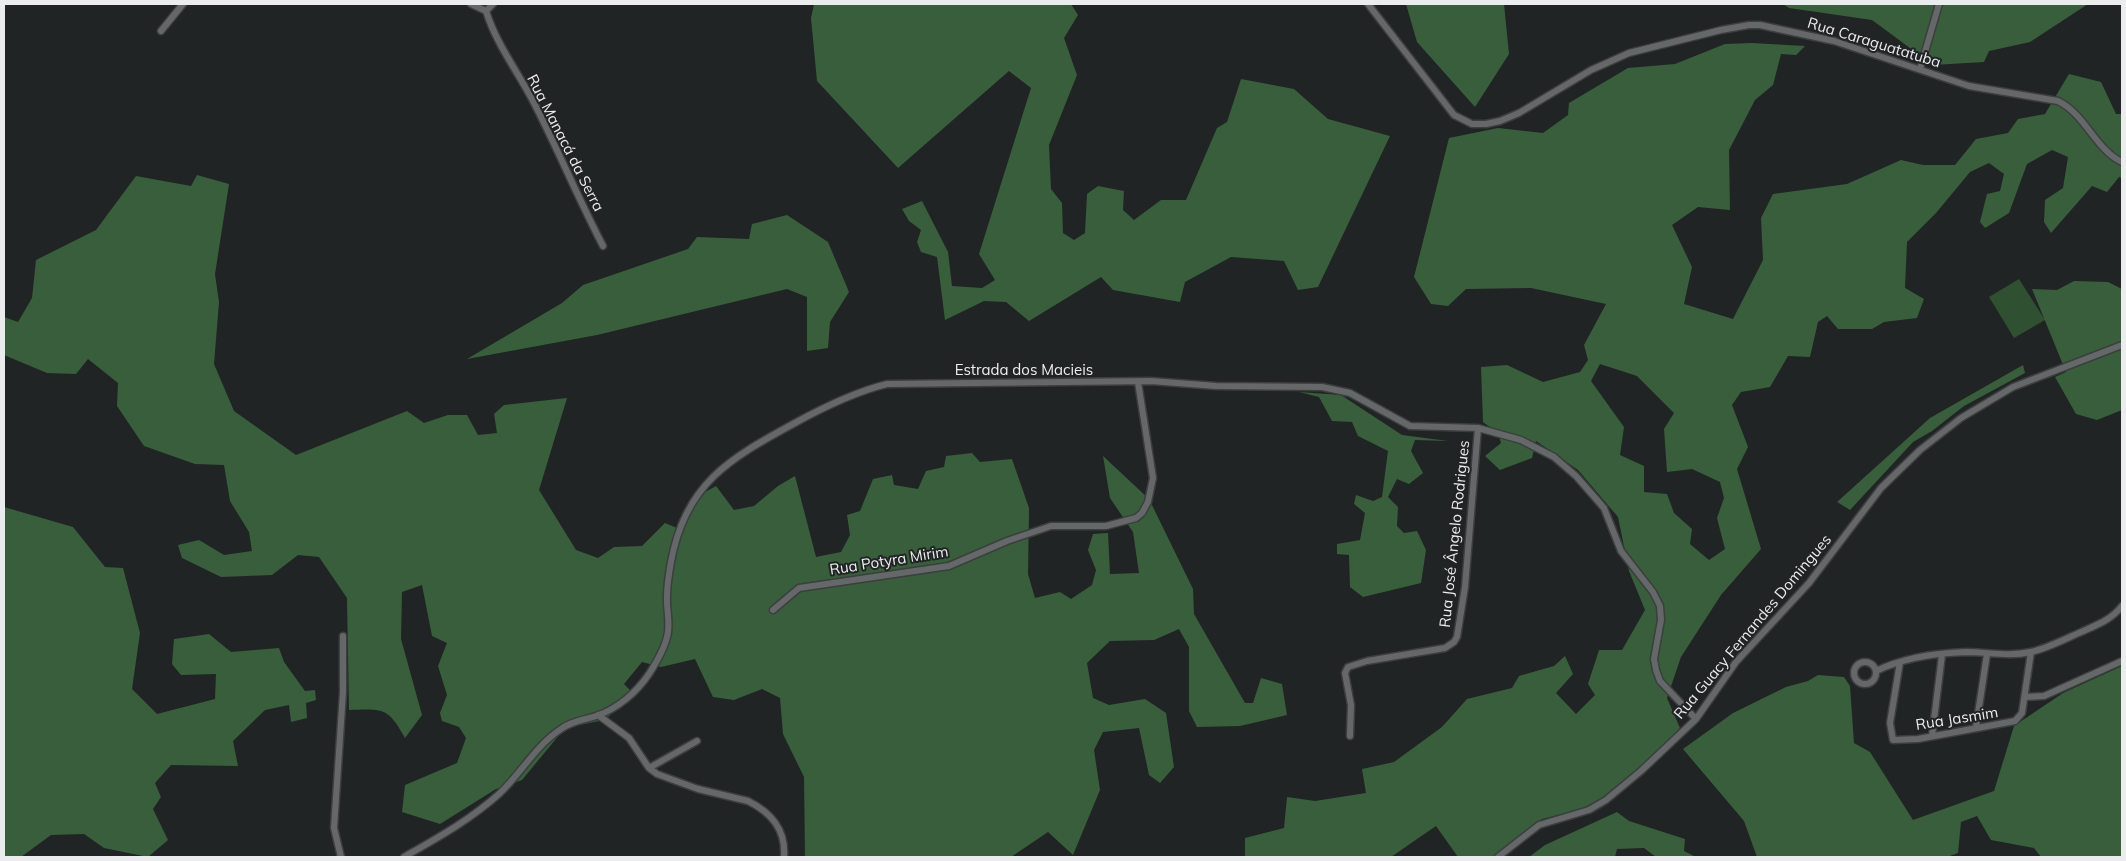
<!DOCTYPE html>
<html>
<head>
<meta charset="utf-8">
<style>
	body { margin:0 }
	#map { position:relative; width:2126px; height:861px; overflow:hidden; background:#212425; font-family:Mulish,sans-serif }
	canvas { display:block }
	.frame { position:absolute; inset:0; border:5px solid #ebeced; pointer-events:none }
</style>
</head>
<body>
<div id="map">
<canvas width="2126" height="861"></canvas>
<div class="frame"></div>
</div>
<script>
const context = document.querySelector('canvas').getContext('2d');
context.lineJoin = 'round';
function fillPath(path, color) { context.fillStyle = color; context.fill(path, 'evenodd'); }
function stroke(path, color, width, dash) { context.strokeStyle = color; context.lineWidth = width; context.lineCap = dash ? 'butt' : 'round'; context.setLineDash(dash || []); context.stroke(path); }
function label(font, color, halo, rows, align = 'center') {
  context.font = font + ' Mulish,sans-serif'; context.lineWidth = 4; context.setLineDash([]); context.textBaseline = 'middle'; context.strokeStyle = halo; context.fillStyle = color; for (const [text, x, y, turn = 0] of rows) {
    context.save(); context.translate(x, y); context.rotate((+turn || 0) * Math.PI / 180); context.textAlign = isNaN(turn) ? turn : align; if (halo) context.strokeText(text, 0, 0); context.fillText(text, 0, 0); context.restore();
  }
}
const green = new Path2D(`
	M2019,279L2045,320L2014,338L1989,297Z`);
const forest = new Path2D(`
	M814,4H1071L1078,15L1064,38L1077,75L1049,145L1051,189L1062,203L1063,233L1074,240L1085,233L1087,194L1098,186L1124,191L1123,210L1134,220L1161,200H1186L1217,128L1227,122L1241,79L1294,89L1328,119L1390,136L1318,287L1298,290L1284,261L1231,257L1185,282L1180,302L1113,290L1101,277L1029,321L1006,302L984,301L945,320L937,257L921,252L917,242L921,230L909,221L902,209L922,201L948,252L952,286L982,288L995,280L979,254L1031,88L1009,71L898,168L817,81L811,18Z
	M1406,4H1504L1509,54L1475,107L1417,42Z
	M1783,4H2088L2030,42L1989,51L1984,62L1933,65L1872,20L1789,8Z
	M1752,43L1805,46L1796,55L1781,54L1773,85L1755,100L1729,150L1730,210L1698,207L1672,225L1692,267L1684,304L1733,319L1763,260L1761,218L1773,194L1847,184L1901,160L1923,165H1955L1976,139L2008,133L2018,119L2045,114L2069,74L2101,82L2116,114H2122V178L2119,177L2107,192L2092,186L2051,233L2044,222L2045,200L2063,188L2068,157L2052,150L2027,164L2009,213L1985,228L1980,222L1987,194L2000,191L2004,174L1989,163L1970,172L1936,213L1907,242L1905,288L1924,299L1917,318L1884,322L1872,329H1838L1827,316L1818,322L1810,357L1788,356L1770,387L1741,392L1732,405L1748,447L1737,469L1761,549L1721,595L1681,657L1667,698L1680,728L1647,764L1597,805L1542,819L1493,857H1458L1436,826L1391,857H1245V838L1284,828L1287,797L1315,801L1366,793L1362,769L1394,762L1442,727L1467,699L1512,688L1519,676L1554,666L1565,656L1573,674L1556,693L1576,714L1595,695L1588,684L1599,650H1622L1645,610L1629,571L1618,517L1578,470L1536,441L1532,458L1500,470L1485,456L1501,443L1498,433L1483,422L1481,367L1507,365L1543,382L1580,372L1588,360L1584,345L1606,304L1531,288L1466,289L1448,306L1431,304L1414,277L1449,138L1498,128L1543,133L1568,115L1569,103L1628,68L1675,64L1725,44ZM1600,364L1637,376L1674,413L1664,429L1667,472L1692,469L1720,482L1724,498L1717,518L1725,549L1709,560L1690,544L1692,529L1674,513L1667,494L1644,492V466L1620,455L1624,427L1591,381Z
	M197,175L229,184L215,274L219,302L214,364L234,411L296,455L407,411L424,423L448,415H467L478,435L497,433L494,414L504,405L567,398L539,490L576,550L598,558L614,547L642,546L665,523L677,528L698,496L716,486L734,510L754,506L778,486L795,476L816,557L841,552L850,535L847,515L860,511L873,479L892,475L894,485L918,489L926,471L944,467L946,456L972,453L980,462L1012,459L1029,508L1028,574L1035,598L1060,592L1071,599L1092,585L1096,570L1088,550L1093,534L1108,533L1110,574L1139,573L1133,532L1110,498L1103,456L1149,499L1193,589L1194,614L1245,703H1253L1261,678L1282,684L1287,715L1240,726L1197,727L1189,711V647L1179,629L1154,640L1110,641L1087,663L1093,698L1109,705L1145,699L1166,713L1174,767L1160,783L1149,775L1139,728L1103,732L1094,750L1100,790L1073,855L1048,832L1011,857H805L804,777L783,734L780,698L762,689L734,700L713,697L695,659L661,667L642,662L624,684L635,695L604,720L565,728L522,780L496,789L440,824L402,812L405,785L457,763L466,738L459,727L442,721L440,713L447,695L438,666L447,643L432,636L422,585L402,592L401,639L422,715L405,738C388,707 383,709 349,710L347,598L319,557L298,555L272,575L221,577L182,558L178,545L199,540L224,555L252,551L249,532L230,501L224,465L195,464L144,446L117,406L118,383L88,359L76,374L47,373L4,355V317L18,322L32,298L36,260L96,230L136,176L191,186Z
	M787,215L828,242L849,292L830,322L828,348L807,351V297L787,289L597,335L467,359L562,303L583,285L688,249L697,237L749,239L752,224Z
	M2074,281L2108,282L2122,289V410L2097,420L2076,414L2055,377L2066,372L2032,289L2057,290Z
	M2023,365L2025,373L1964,406L1932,431L1913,442L1850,510L1837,502L1930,418Z
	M1299,392L1341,395L1402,435L1448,441L1415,440L1411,451L1423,473L1409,484L1397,479L1388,497L1398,507L1397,526L1404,533L1417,531L1426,550L1421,583L1363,597L1350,587L1349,555L1337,554V544L1360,540L1365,513L1354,504L1356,495L1373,501L1382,497L1388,451L1358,436L1352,422L1332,421L1319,397Z
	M4,507L73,527L105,567L123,568L140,633L132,689L157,714L215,699L216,674L181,675L172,664L174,639L209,634L231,652L279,648L284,662L305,691L315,690L316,700L306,703L307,718L291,722L289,705L265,710L233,741L238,766L171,765L155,783L161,797L153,809L168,840L148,857L104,848L84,834L51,835L21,857H4Z
	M2122,666V857H2041L2034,848L1991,840L1977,816L1961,822L1958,853L1947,857H1757L1744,821L1683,749L1733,713L1786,687L1808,681L1818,675L1844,677L1850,686L1854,743L1870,752L1913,820L1994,791L2014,726L2063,693Z
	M1617,812L1629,821L1685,839L1684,851L1696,857H1656L1644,848L1617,849L1615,857H1529L1545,845Z`);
const minor = new Path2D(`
	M471,4L486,11C497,46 519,73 535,105C559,152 579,200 603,246
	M1368,4L1454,115L1472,124H1486L1500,121L1519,113L1591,70L1629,53L1721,30L1749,25H1760L1834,41L1969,86L2058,101C2085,114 2095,149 2122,162
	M486,11L493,4
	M161,31L183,4
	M1920,69L1939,4
	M773,610L799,588L949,566L1007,541L1051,526H1106L1136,518L1142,513L1148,502L1153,478L1138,382
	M1900,662L1890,723L1893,740L1918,739L2015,721L2022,713L2031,652
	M1854 673a11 11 0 1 1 22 0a11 11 0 1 1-22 0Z
	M1876,671C1903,658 1936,653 1966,652C1988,652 2009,657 2031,652C2048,648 2065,639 2081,632C2097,625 2111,620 2122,606
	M2025,697L2044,696L2122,661
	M598,715L629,738L649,768L657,774L698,789L748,801C772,813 786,830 784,857
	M1976,727L1987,654
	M1350,736L1351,705L1345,673L1348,667L1367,661L1445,648L1454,642L1457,637L1465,587L1478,428
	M1932,736L1942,655
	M649,768L697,741
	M341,857L334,828L343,692V636
	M404,857C437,838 470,820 499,794C521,774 535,746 561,729C571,721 584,720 596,716C617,709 636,693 649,674C656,663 664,650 667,637C671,624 666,609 667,596C667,585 669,573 671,562C685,484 729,459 793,424C822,408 854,392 887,384L1151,381L1216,386L1322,387L1350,393L1410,426L1478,428L1521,440L1554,457L1576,476L1604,508L1621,551L1653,592L1660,606L1661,620L1654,659L1656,670L1660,681L1696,719
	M1498,857L1539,825L1589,810L1606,800L1641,771L1696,719L1736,662L1809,583L1881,488L1920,450L1961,418L2013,387L2122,345`);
const streetNames = [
	["Rua Caraguatatuba",1874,43,17],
	["Rua Manacá da Serra",565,143,63],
	["Estrada dos Macieis",1024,370],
	["Rua José Ângelo Rodrigues",1455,534,-84],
	["Rua Potyra Mirim",889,561,-9],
	["Rua Guacy Fernandes Domingues",1753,627,-50],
	["Rua Jasmim",1957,719,-9]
];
fillPath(green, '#2f5131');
fillPath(forest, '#395e3b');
stroke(minor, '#3c3e3f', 9);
stroke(minor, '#656869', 6);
label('15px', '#ebeced', '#212425', streetNames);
</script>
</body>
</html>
